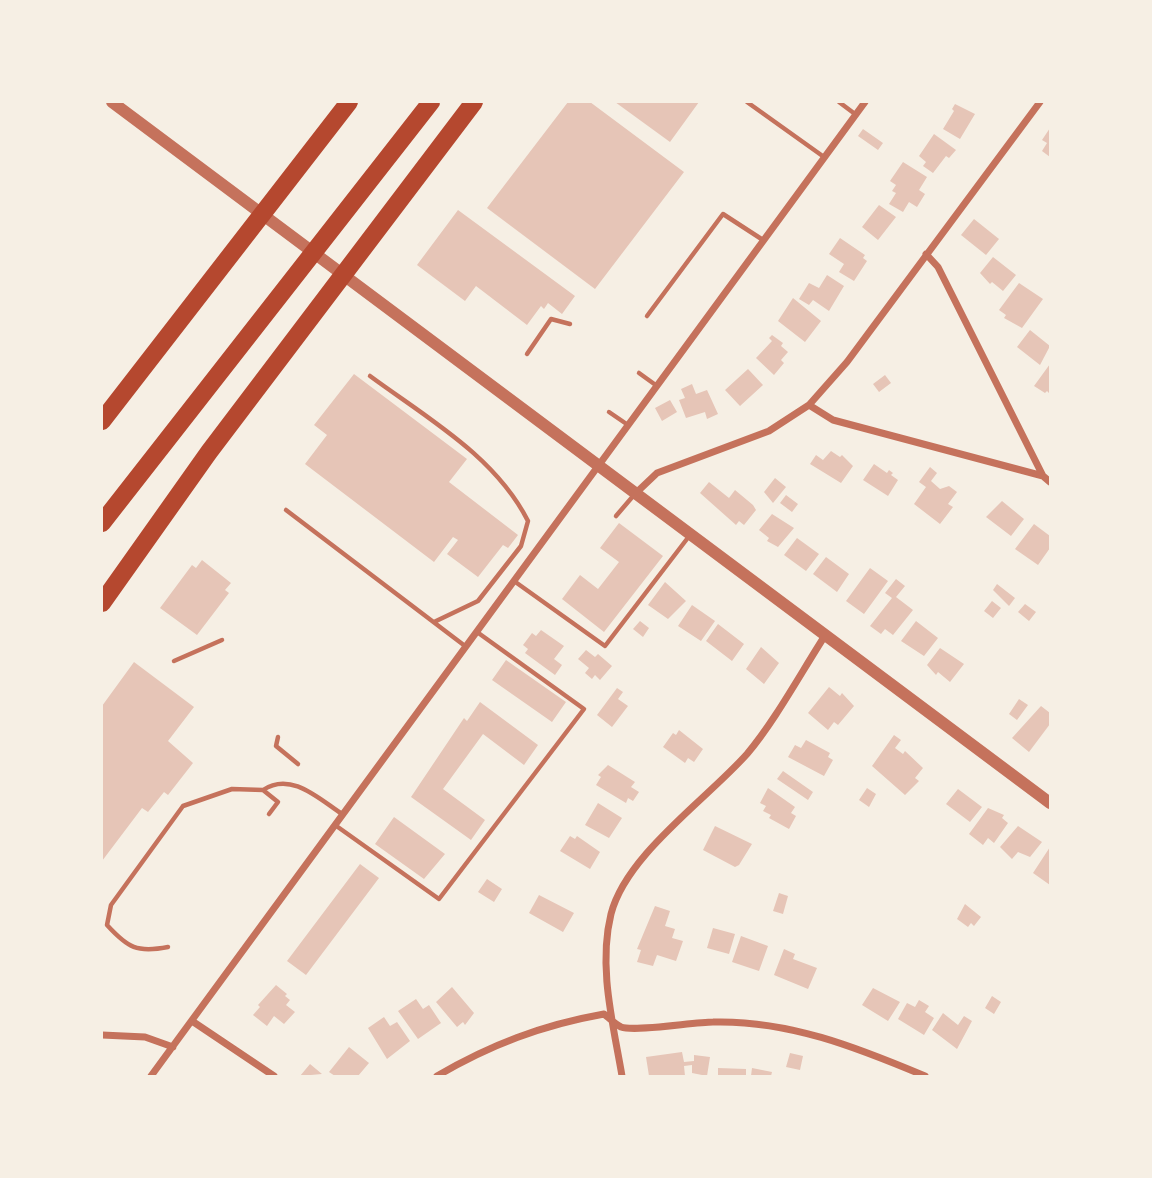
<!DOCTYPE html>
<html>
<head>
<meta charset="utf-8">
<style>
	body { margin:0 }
	#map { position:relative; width:1152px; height:1178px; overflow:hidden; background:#f6efe4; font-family:"Asap Condensed",sans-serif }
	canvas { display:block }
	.frame { position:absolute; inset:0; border:103px solid #f6efe4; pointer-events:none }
</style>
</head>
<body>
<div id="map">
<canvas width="1152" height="1178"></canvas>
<div class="frame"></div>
</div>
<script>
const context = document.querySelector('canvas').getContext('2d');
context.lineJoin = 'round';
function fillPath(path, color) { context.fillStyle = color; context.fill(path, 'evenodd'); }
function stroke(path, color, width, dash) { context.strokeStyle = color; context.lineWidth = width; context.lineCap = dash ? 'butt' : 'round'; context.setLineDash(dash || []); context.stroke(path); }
const building = new Path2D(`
	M568,102H590L684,172L595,289L487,208Z
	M615,102H699L670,142Z
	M955,104L975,114L960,139L943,129L954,111L952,109Z
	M1050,128V157L1042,151L1047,143L1042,140Z
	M863,129L883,143L878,150L858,136Z
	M934,134L956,150L949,158L946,156L933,173L923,166L926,162L919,156Z
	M903,162L927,177L919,190L925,194L917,207L909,202L903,212L889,204L896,193L892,191L896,185L890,181Z
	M879,205L896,217L878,240L862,227Z
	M458,210L575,296L562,314L548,303L544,309L541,306L527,325L476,286L465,301L417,265Z
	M974,219L999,239L986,255L961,235Z
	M840,238L865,255L863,258L867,261L854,281L839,272L844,264L829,254Z
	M993,257L1016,275L1003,291L992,282L990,284L980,273Z
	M827,275L844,286L829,311L813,300L809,305L799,299L809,283L819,288Z
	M1019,283L1043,299L1022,328L1004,318L1006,315L999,310Z
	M793,298L821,321L805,342L778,321Z
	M1030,330L1050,346L1040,365L1017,347Z
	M772,335L783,343L781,346L788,352L781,360L784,363L774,375L756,358L772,341L769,338Z
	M1050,364V394L1047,391L1045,393L1034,386Z
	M748,369L763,385L740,406L725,390Z
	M354,374L467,459L449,482L518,535L508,548L503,545L478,577L447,554L458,540L453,537L434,562L305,464L327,435L314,425Z
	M885,375L891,383L879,392L873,384Z
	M692,384L696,394L707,390L718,414L707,419L705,412L686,418L679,400L685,398L681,389Z
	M670,400L677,412L662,421L655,408Z
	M831,451L840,457L842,455L853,466L841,483L810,464L816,455L823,460Z
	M874,464L887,473L889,470L893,473L891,475L898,480L888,496L863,480Z
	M930,467L937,473L931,481L940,489L949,486L957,492L948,504L953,507L940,524L914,504L926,487L919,482Z
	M775,478L786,487L773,503L764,492Z
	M709,482L729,498L735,490L753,505L756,510L744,525L739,521L736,525L700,493Z
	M786,495L798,504L792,512L780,503Z
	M1002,501L1024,519L1011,536L986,517Z
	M772,514L794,528L778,547L767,541L769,538L759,530Z
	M619,523L663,556L604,632L562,599L580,575L598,589L619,562L600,548Z
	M1034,524L1050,536V548L1038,565L1015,549Z
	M797,538L819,554L806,571L784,555Z
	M826,557L849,574L837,592L813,574Z
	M202,560L231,583L225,590L229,593L197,635L160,608L192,565L196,568Z
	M870,568L888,581L864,614L846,601Z
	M896,579L905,586L896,597L913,610L893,635L885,629L881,634L870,626L892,598L885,593Z
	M665,582L686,601L668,619L648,605Z
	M997,584L1015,598L1009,606L993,590Z
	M992,601L1001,608L993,618L984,611Z
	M1025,604L1036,612L1029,621L1018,612Z
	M692,605L715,621L701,641L678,626Z
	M640,621L649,628L643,637L633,629Z
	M916,621L938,638L924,656L901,641Z
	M718,624L744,644L732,661L706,641Z
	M541,630L564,646L554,659L562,665L555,675L525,653L528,649L523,645L532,633L536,636Z
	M761,647L779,663L764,684L746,669Z
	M940,648L964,664L950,682L938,672L936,675L927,665Z
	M586,650L595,657L598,654L612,666L600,680L595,675L592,679L585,673L589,668L578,659Z
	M506,660L566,702L552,722L492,680Z
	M134,662L194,707L168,741L193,763L168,795L164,792L148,812L142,808L102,861V706Z
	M829,687L840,696L842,693L854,706L838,725L834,722L828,730L808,713Z
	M617,688L623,692L618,699L628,706L612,727L597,715Z
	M1019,699L1028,705L1017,720L1009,714Z
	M480,702L538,745L524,765L483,734L443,789L485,820L471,840L411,797L464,718L467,721Z
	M1041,706L1050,713V724L1029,752L1012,738Z
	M679,730L703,749L694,762L688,758L685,763L663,747L673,733L676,735Z
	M894,735L901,740L895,748L903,754L905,751L923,768L915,778L919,781L905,795L872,766Z
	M806,740L830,753L828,757L833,760L824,776L788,757L795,745L801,748Z
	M608,765L635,782L631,787L639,792L633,801L628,798L626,803L596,785L601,777L598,775Z
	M783,771L813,792L808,800L777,779Z
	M768,788L795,807L791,813L796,816L789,829L769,818L771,815L763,811L766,806L760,803Z
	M867,788L876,794L869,807L859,800Z
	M958,789L982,807L970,822L946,804Z
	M598,803L622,818L609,838L585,825Z
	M988,808L1004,815L1002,818L1008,823L994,843L988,838L983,845L969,834Z
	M394,817L445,854L424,879L375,844Z
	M715,826L752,844L739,865L735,867L703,850Z
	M1018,826L1042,842L1030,857L1018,852L1012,859L1000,847Z
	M570,836L575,839L577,836L600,852L590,869L560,851Z
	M1050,847V885L1033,873Z
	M360,864L379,878L306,975L287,961Z
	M487,879L502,889L494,902L478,892Z
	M779,893L788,896L783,914L773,911Z
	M539,895L574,913L563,932L529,913Z
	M965,904L981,917L974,926L971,923L968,927L957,919Z
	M655,906L670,911L665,926L675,929L672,938L683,941L676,961L657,955L653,966L637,962L641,950L637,949Z
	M713,928L735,934L729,954L707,948Z
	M741,936L768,946L759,971L732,962Z
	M784,949L795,954L793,959L817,968L808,989L774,975Z
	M276,985L287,994L285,996L290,1000L286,1005L295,1012L284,1024L274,1016L267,1026L253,1015L260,1007L258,1005Z
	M452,987L474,1013L465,1025L463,1022L457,1027L436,1002Z
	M873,988L900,1002L888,1021L862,1005Z
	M992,996L1001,1002L994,1014L985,1008Z
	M416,999L423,1009L429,1005L441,1023L418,1039L398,1011Z
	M919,1000L929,1006L925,1012L934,1018L924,1035L898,1019L907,1003L915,1007Z
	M943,1013L958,1025L964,1016L972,1021L957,1049L932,1030Z
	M384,1017L390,1026L397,1022L410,1041L387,1059L368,1028Z
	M349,1047L369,1063L358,1076H335L329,1072Z
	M682,1052L684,1062L694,1061V1055L710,1057L707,1076L692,1073V1065L684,1066L685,1076H649L646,1057Z
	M790,1053L803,1056L800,1070L786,1067Z
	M310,1064L322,1074L300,1076Z
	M718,1068L746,1069V1076H718Z
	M752,1068L772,1072L771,1076H751Z`);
const service = new Path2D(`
	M747,102L824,157
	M839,102L855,114
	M647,316L723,214L763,240
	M527,354L551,319L570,324
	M639,373L657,386
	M370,376C427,418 495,456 528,521L521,546L478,601L434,622
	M609,412L628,425
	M286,510L465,646
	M616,516L634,495
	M514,581L605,646L690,535
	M174,661L222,640
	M278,737L276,746L298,764
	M263,790C291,771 319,799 342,814
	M335,825L439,899L584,709L477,632
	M168,947C137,953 128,948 107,925L111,905L183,806L232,789L263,790L278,802L269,814`);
const minor = new Path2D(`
	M926,254L938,267L1043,476
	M809,405L833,420L1043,476L1050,482
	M637,492L657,473L769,431L809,405L847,362L1040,102
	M192,1021L274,1076
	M102,1035L145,1037L173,1047
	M151,1076L865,102
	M437,1076C490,1045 542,1025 604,1014C609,1018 615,1024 621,1027C635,1032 694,1022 713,1022C788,1020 856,1047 925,1076
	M622,1076C613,1023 598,967 611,914C626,855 706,800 747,754C775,721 802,671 826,634`);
const tertiary = new Path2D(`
	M112,102L1050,803`);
const motorway = new Path2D(`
	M102,421L349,102
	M102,523L431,102
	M102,603L209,452L474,102`);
fillPath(building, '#e6c5b7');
stroke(service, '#c5725c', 4.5);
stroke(minor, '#c5725c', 7);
stroke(tertiary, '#c5725c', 12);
stroke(motorway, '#b5482f', 18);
</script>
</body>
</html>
